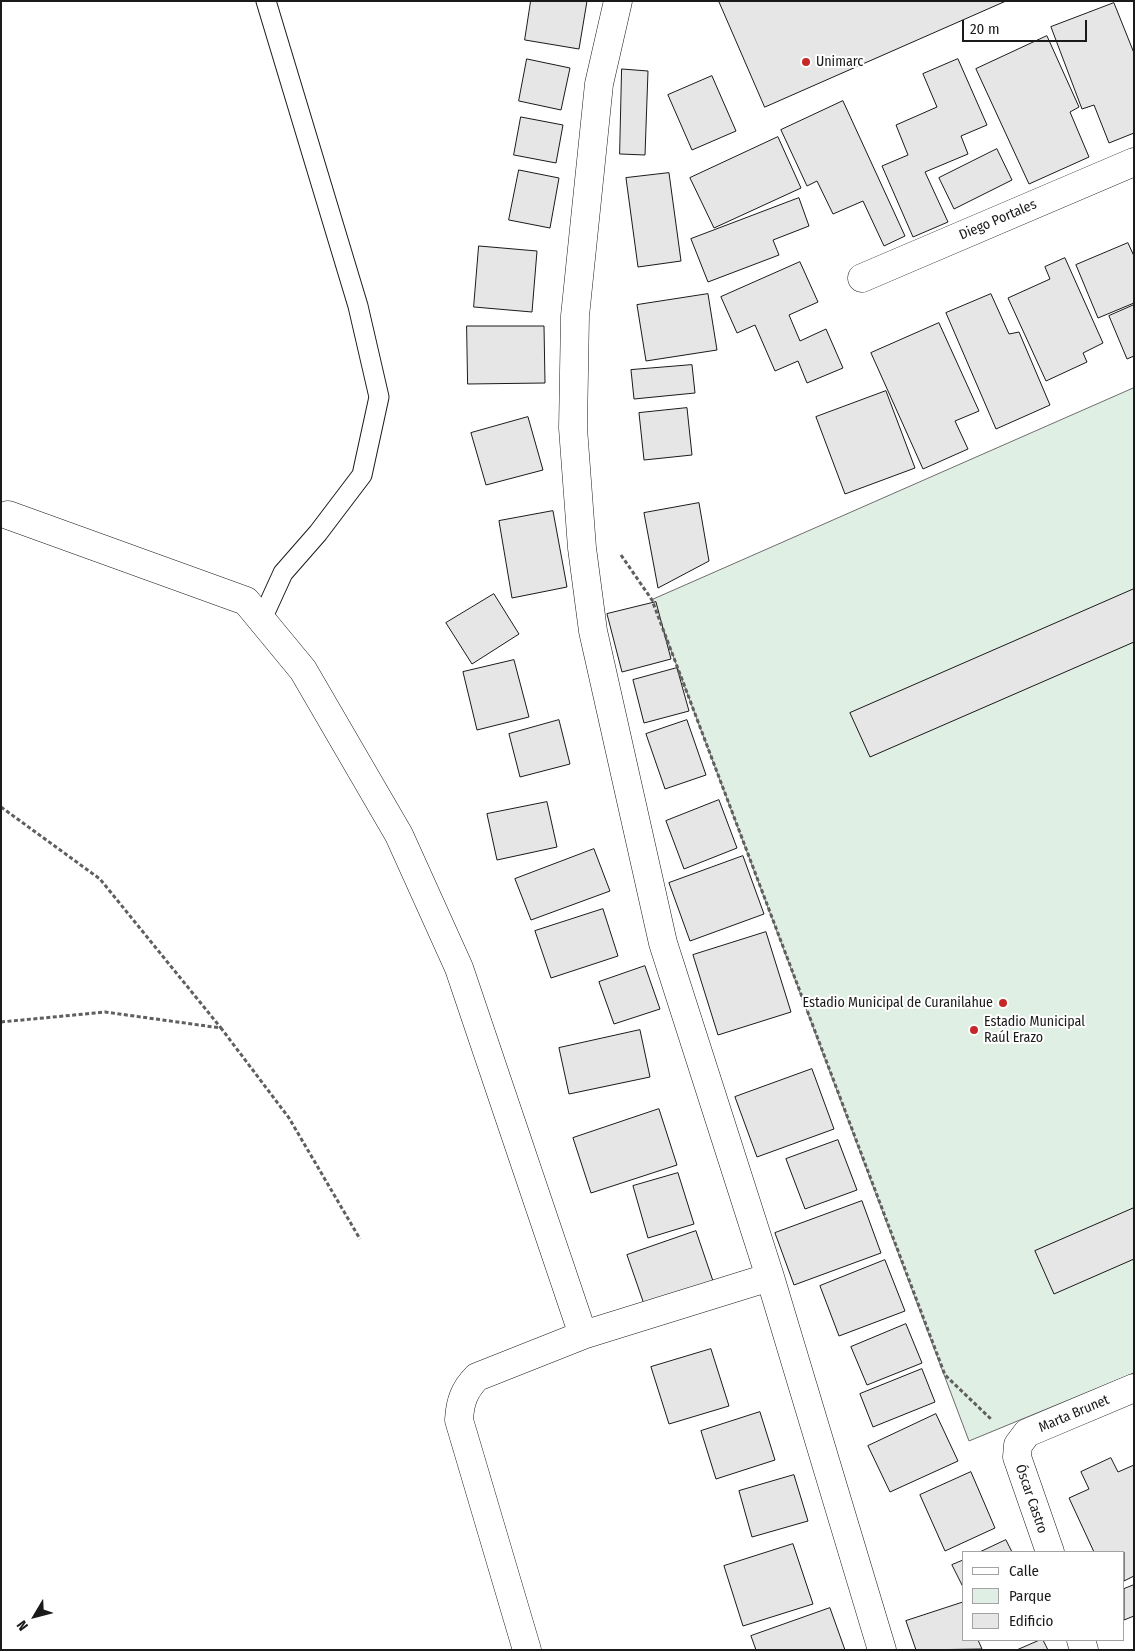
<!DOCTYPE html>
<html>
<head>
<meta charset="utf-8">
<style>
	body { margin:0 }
	#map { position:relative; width:1135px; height:1651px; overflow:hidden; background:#fff; font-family:"Fira Sans Condensed",sans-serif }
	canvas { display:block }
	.frame { position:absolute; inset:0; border:2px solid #1a1a1a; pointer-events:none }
	.legend { position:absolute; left:962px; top:1551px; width:162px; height:90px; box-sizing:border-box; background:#fff; border:1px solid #a3a3a3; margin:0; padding:6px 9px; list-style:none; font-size:15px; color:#1a1a1a }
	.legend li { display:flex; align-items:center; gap:10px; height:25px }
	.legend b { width:25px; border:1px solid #a3a3a3 }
	.north { position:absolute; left:10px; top:1591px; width:50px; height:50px; -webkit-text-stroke:4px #fff; paint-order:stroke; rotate:233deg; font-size:14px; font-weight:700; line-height:20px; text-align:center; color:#1a1a1a }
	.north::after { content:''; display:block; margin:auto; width:18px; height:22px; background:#1a1a1a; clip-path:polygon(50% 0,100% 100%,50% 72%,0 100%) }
	.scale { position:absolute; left:962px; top:20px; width:125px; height:22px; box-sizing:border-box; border:2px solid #1a1a1a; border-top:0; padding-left:6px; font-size:15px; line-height:18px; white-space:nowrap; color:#1a1a1a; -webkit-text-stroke:4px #fff; paint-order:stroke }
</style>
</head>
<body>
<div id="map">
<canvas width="1135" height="1651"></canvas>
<div class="frame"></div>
<ul class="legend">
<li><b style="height:6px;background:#fff"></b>Calle</li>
<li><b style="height:14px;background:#e0efe3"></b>Parque</li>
<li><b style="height:14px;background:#e6e6e6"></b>Edificio</li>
</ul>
<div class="north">N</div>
<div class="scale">20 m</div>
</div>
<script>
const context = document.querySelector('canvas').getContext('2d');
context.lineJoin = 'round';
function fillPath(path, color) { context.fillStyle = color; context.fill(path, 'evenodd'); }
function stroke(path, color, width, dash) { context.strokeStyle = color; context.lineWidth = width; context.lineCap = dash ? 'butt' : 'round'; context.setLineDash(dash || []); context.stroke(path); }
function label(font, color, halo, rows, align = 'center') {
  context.font = font + ' "Fira Sans Condensed",sans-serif'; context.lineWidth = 4; context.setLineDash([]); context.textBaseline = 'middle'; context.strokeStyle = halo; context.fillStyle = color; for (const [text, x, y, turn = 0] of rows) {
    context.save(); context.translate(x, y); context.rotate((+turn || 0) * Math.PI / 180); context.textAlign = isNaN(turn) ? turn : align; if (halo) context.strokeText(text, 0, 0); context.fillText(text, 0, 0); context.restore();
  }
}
const green = new Path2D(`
	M1134,388V1373L969,1441L652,600Z`);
const building = new Path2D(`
	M531,1H587L579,49L525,40Z
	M719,1H1006L765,107Z
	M1114,3L1134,53V133L1109,143L1094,105L1082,109L1051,27Z
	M1047,36L1079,107L1070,112L1089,157L1029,184L976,69Z
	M527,59L570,68L561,110L519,101Z
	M958,59L987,125L961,136L968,154L925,172L948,222L913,237L882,166L908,155L896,125L937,107L923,74Z
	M622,69L648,71L645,155L620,154Z
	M712,76L736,131L692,150L668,95Z
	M843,101L905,236L884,246L863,201L833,214L817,181L807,186L781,130Z
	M521,117L563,125L556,163L514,155Z
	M778,137L801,188L714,228L690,178Z
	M997,149L1012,180L954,209L939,178Z
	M519,170L559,178L550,228L509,220Z
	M669,173L681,261L638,267L626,178Z
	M799,198L809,226L773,240L779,255L708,282L691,239Z
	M1128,243L1134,256V303L1098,318L1076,265Z
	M479,246L537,251L532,312L474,307Z
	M1065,258L1103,343L1083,353L1087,362L1046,381L1008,298L1050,279L1045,267Z
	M800,262L818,302L789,315L800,341L826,329L843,368L807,383L798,361L775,371L755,325L737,333L721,297Z
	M708,294L717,350L646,361L637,305Z
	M991,294L1009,334L1019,332L1050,405L996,429L946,313Z
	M1134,305V356L1127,359L1109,316Z
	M939,323L979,411L955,421L968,449L923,469L871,353Z
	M467,326H544L545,383L468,384Z
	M692,365L695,393L634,399L631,370Z
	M886,391L915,468L845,494L816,417Z
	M687,408L692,455L644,460L639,413Z
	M528,417L543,470L486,485L471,433Z
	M699,503L709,561L658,588L644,513Z
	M553,511L567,587L512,598L499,521Z
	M1134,589V642L870,757L850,713Z
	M494,594L519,634L472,664L446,623Z
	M656,602L671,659L622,672L607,614Z
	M514,660L529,717L477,730L463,672Z
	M677,668L689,711L644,723L633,680Z
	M559,720L570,764L520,777L509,734Z
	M687,720L706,775L665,789L646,734Z
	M719,800L737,848L684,869L666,821Z
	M547,802L557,847L497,860L487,814Z
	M594,849L610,891L531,920L515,879Z
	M743,856L764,914L690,941L669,883Z
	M603,909L618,956L551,978L535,931Z
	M766,932L791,1012L718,1035L693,955Z
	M645,966L660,1009L614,1024L599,982Z
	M640,1030L650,1077L569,1094L559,1048Z
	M812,1069L834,1129L757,1157L735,1097Z
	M659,1109L677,1165L591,1193L573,1138Z
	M838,1140L857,1190L805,1209L786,1159Z
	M678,1173L694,1224L648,1238L633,1186Z
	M862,1201L881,1253L794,1285L775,1233Z
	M1134,1208V1259L1054,1294L1035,1251Z
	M696,1231L714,1284L645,1307L627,1255Z
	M885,1260L905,1311L839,1336L820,1286Z
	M906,1324L922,1363L867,1385L851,1347Z
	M711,1349L729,1406L669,1424L651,1367Z
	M922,1369L935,1402L873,1427L860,1394Z
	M760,1412L775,1460L716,1479L701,1431Z
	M936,1414L958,1461L890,1492L868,1446Z
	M1111,1458L1118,1472L1134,1465V1576L1124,1581V1552H1094L1069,1498L1089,1489L1081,1472Z
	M971,1472L995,1528L945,1551L920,1495Z
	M794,1475L808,1521L752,1537L739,1491Z
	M1006,1540L1012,1552H980Z
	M793,1544L813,1604L743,1626L724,1566Z
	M964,1560V1589L952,1565Z
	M1134,1585V1616L1124,1620V1589Z
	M964,1602V1640H978L982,1649L916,1650L906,1621Z
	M830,1608L845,1650H756L751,1636Z
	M1040,1640H1043L1048,1650H1017Z`);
const path = new Path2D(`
	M621,555L652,600L945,1375L992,1420
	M1,807L100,879L221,1028
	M1,1022L105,1012L221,1028L289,1118L360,1239`);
const service = new Path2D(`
	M262,619L283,573L318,533L362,475L379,397L358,306L266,1`);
const minor = new Path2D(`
	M618,1L599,84L575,316L573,428L582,548L593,631L663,943L770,1277L882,1650
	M862,278L1134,162
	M8,515L246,601L303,670L399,835L459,968L583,1335
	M1050,1552L1017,1457L1018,1445L1027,1433L1134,1388
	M1081,1640L1084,1650
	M527,1650L459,1420C460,1402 464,1390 477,1377L583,1335L770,1277`);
const markers = [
	[806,62,5,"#c62828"],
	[1003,1003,5,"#c62828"],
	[974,1030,5,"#c62828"]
];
const poiNames = [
	["Unimarc",816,62],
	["Estadio Municipal de Curanilahue",993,1003,"right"],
	["Estadio Municipal",984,1022],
	["Raúl Erazo",984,1038]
];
const streetNames = [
	["Diego Portales",998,220,-23],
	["Marta Brunet",1074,1414,-23],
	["Óscar Castro",1031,1499,71]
];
fillPath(green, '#e0efe3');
stroke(green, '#6a6a6a', 1);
fillPath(building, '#e6e6e6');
stroke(building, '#1a1a1a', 1);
stroke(service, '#1a1a1a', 21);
stroke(minor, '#1a1a1a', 29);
stroke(path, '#5f5f5f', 3, [4, 2.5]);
stroke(service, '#fff', 19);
stroke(minor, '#fff', 28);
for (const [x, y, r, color] of markers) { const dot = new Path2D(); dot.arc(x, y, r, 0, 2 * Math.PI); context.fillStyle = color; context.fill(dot); stroke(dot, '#fff', 2); }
label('14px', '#1a1a1a', '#fff', poiNames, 'left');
label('14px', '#1a1a1a', '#fff', streetNames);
</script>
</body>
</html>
